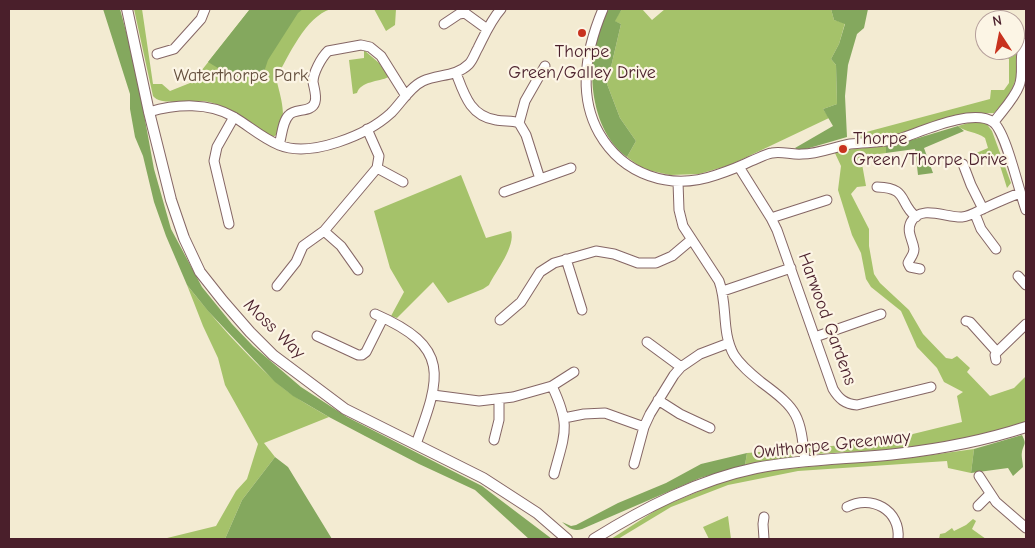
<!DOCTYPE html>
<html>
<head>
<meta charset="utf-8">
<style>
	body { margin:0 }
	#map { position:relative; width:1035px; height:548px; overflow:hidden; background:#f3ebd2; font-family:"Comic Neue",sans-serif }
	canvas { display:block }
	.frame { position:absolute; inset:0; border:10px solid #4a1f2b; pointer-events:none }
	.north { position:absolute; left:975px; top:10px; width:50px; height:50px; box-sizing:border-box; background:#fcf5e5; border:1px solid #b59f9b; border-radius:50%; rotate:349deg; font-size:14px; font-weight:700; line-height:20px; text-align:center; color:#4a1f2b }
	.north::after { content:''; display:block; margin:auto; width:18px; height:22px; background:#c8321e; clip-path:polygon(50% 0,100% 100%,50% 72%,0 100%) }
</style>
</head>
<body>
<div id="map">
<canvas width="1035" height="548"></canvas>
<div class="frame"></div>
<div class="north">N</div>
</div>
<script>
const context = document.querySelector('canvas').getContext('2d');
context.lineJoin = 'round';
function fillPath(path, color) { context.fillStyle = color; context.fill(path, 'evenodd'); }
function stroke(path, color, width, dash) { context.strokeStyle = color; context.lineWidth = width; context.lineCap = dash ? 'butt' : 'round'; context.setLineDash(dash || []); context.stroke(path); }
function label(font, color, halo, rows, align = 'center') {
  context.font = font + ' "Comic Neue",sans-serif'; context.lineWidth = 4.5; context.setLineDash([]); context.textBaseline = 'middle'; context.strokeStyle = halo; context.fillStyle = color; for (const [text, x, y, turn = 0] of rows) {
    context.save(); context.translate(x, y); context.rotate((+turn || 0) * Math.PI / 180); context.textAlign = isNaN(turn) ? turn : align; if (halo) context.strokeText(text, 0, 0); context.fillText(text, 0, 0); context.restore();
  }
}
const green = new Path2D(`
	M134,9H142L153,84H162L170,91L195,81L198,75L250,9H331C305,17 289,56 276,78C280,96 290,121 275,136H269C248,122 228,104 203,101C191,100 160,106 153,96Z
	M374,9H396L395,25L386,31Z
	M622,9H642L652,20L665,9H831L834,20L845,23L839,44L831,59L836,65L837,104L823,109L829,118L730,165L699,174L670,175L643,169L627,157L636,141L620,118L607,84L621,24L614,21Z
	M364,50L379,63L389,77C378,82 361,81 357,93L353,94L349,60L364,58Z
	M1005,50H1014C1026,71 1009,98 994,113L966,114L900,135L887,137L860,139L855,135L990,99L991,90H1004L1009,83V59L1005,57Z
	M972,122L986,123L992,131L1011,183L1007,188L997,156L976,163L974,154L988,148L985,138C976,131 966,133 958,126Z
	M886,146V153L865,156L862,164L866,186L857,187L851,194L869,229V246L874,274L880,283L909,310L923,334L946,358L952,359L957,356L970,368L967,372L990,396L1014,388L1026,376V422L954,442L883,450L816,454L809,452L807,448L880,442L962,422L957,396L963,392L944,382L937,368L917,347L901,311L871,287L866,279L861,253L852,235L838,190L841,166L834,151Z
	M461,175L486,238L511,231C516,246 496,271 489,285L483,289L448,303L433,282L397,318L391,316L404,292L390,268L374,211Z
	M187,285C214,319 243,352 275,381C291,396 310,406 329,417L264,443L275,457L242,500L225,539H163L216,526L236,491L247,479L258,444L225,385L218,358L203,326Z
	M798,449L796,453L792,457L745,465L747,453Z
	M974,449L971,473L948,468L947,461L798,471L728,485L671,507L618,539H611L661,507L729,479L764,471L931,455Z
	M728,516L731,539H709L703,527Z
	M973,519L976,521L972,529L986,539H939L940,534L945,533L952,528L954,531L966,525Z`);
const forest = new Path2D(`
	M103,9H120L135,65L154,169L171,229L202,287L232,324L253,346L301,387L347,417L482,486L552,539H529L475,490L419,464L365,436L329,417L293,396L275,382L208,311L187,285L166,236L154,202L143,156L135,137L130,109V94Z
	M250,9H303L298,13L268,60L262,78L231,76L208,62Z
	M609,9H622L615,21L621,24L607,84L620,118L636,141L627,157C586,128 583,49 609,9Z
	M831,9H868L864,28L857,34L848,65L845,96L847,137L799,151L795,148L833,126L823,109L837,104L836,65L831,59L839,44L845,24L834,20Z
	M958,126L964,131L924,148L933,173L918,175L915,149L886,153V146L915,139Z
	M1022,435C1027,445 1024,443 1022,452C1021,456 1023,463 1023,467L1013,476L1008,468L971,473L974,449Z
	M747,453L745,465L700,478L582,529C573,532 568,527 562,522L571,526L576,525L618,503L666,483L701,464Z
	M275,457L288,467L332,539H225L242,500Z`);
const minor = new Path2D(`
	M603,9C587,47 577,94 599,133C623,175 670,191 716,175C728,171 739,167 751,161C757,159 765,154 772,153C782,151 792,155 802,154C818,154 834,147 850,144C867,142 885,143 902,138C923,131 973,108 993,122C1006,131 1019,192 1026,210
	M444,24L459,14L465,13L487,29
	M157,54L174,49L201,19L205,9
	M456,73C464,94 470,116 496,120C504,122 512,120 519,123L526,135L540,179
	M149,112C176,104 209,102 234,117C249,126 262,138 279,145C311,158 367,135 391,113C401,103 410,87 423,81C438,74 456,77 469,64C473,60 475,53 478,48C485,34 491,20 501,9
	M994,122C1002,111 1014,99 1019,86C1025,72 1017,55 1026,43
	M519,123L525,101L545,66
	M279,145C282,136 282,122 289,115C295,108 312,113 315,102C317,96 314,88 313,82C313,73 321,58 328,51L361,45L370,47L381,56L406,96
	M963,164L971,185L983,209
	M739,167L771,218L777,230L833,389C839,399 845,404 857,405L931,387
	M377,168L403,182
	M678,182L679,210L683,226L719,281C728,305 721,332 734,355C741,366 751,374 761,382C799,410 800,415 805,461
	M877,187C909,188 898,202 916,217
	M504,192L571,168
	M975,214L981,229L996,249
	M771,218L827,200
	M229,224L214,161L217,147L234,117
	M324,231L341,246L358,270
	M566,259L582,310
	M920,269L910,267L908,263C910,258 914,255 914,249C913,240 906,232 911,222C920,204 947,218 962,217C972,216 979,210 987,207C998,202 1009,197 1020,193
	M1018,276L1026,285
	M277,286L296,262L303,246L324,231L377,168L379,156L367,129
	M723,291L791,268
	M375,314C451,347 441,376 416,444
	M500,320L521,302L540,272L554,263L596,251L614,254L638,263H656L672,256L691,240
	M966,321L970,322L997,352
	M317,336L358,355H362L366,352L383,318
	M815,337L881,314
	M647,342L681,367
	M996,360L995,355L997,352L1026,324
	M552,386C571,426 565,433 554,474
	M433,395L479,401L513,397L552,386L574,372
	M658,400L680,414L710,428
	M564,418L584,414L605,413L644,427
	M494,440L499,420V399
	M634,464L644,427L650,414L674,375L681,367L700,354L729,343
	M979,476L996,502L1026,528
	M978,506L990,494
	M847,507C871,494 901,510 898,539
	M764,539L763,524L764,517`);
const tertiary = new Path2D(`
	M127,9L149,112L171,200L184,238L200,272L223,301L250,332L273,355L345,409L483,478L537,513L567,539
	M594,539C644,508 698,480 756,468C803,459 850,459 896,454C941,449 983,441 1026,427`);
const markers = [
	[582,33,5,"#c8321e"],
	[843,149,5,"#c8321e"]
];
const poiNames = [
	["Thorpe",582,52],
	["Green/Galley Drive",582,73],
	["Thorpe",853,139,"left"],
	["Green/Thorpe Drive",853,160,"left"]
];
const parkNames = [
	["Waterthorpe Park",241,76]
];
const streetNames = [
	["Harwood Gardens",827,319,70],
	["Moss Way",274,329,44],
	["Owlthorpe Greenway",832,445,-6]
];
fillPath(green, '#a5c26a');
fillPath(forest, '#84a85e');
stroke(minor, '#856665', 11);
stroke(tertiary, '#856665', 12);
stroke(minor, '#fff', 9);
stroke(tertiary, '#fff', 10);
for (const [x, y, r, color] of markers) { const dot = new Path2D(); dot.arc(x, y, r, 0, 2 * Math.PI); context.fillStyle = color; context.fill(dot); stroke(dot, '#fcf5e5', 2); }
label('18px', '#4a1f2b', '#fcf5e5', poiNames);
label('18px', '#65503e', '#fcf5e5', parkNames);
label('18px', '#4a1f2b', '#fcf5e5', streetNames);
</script>
</body>
</html>
